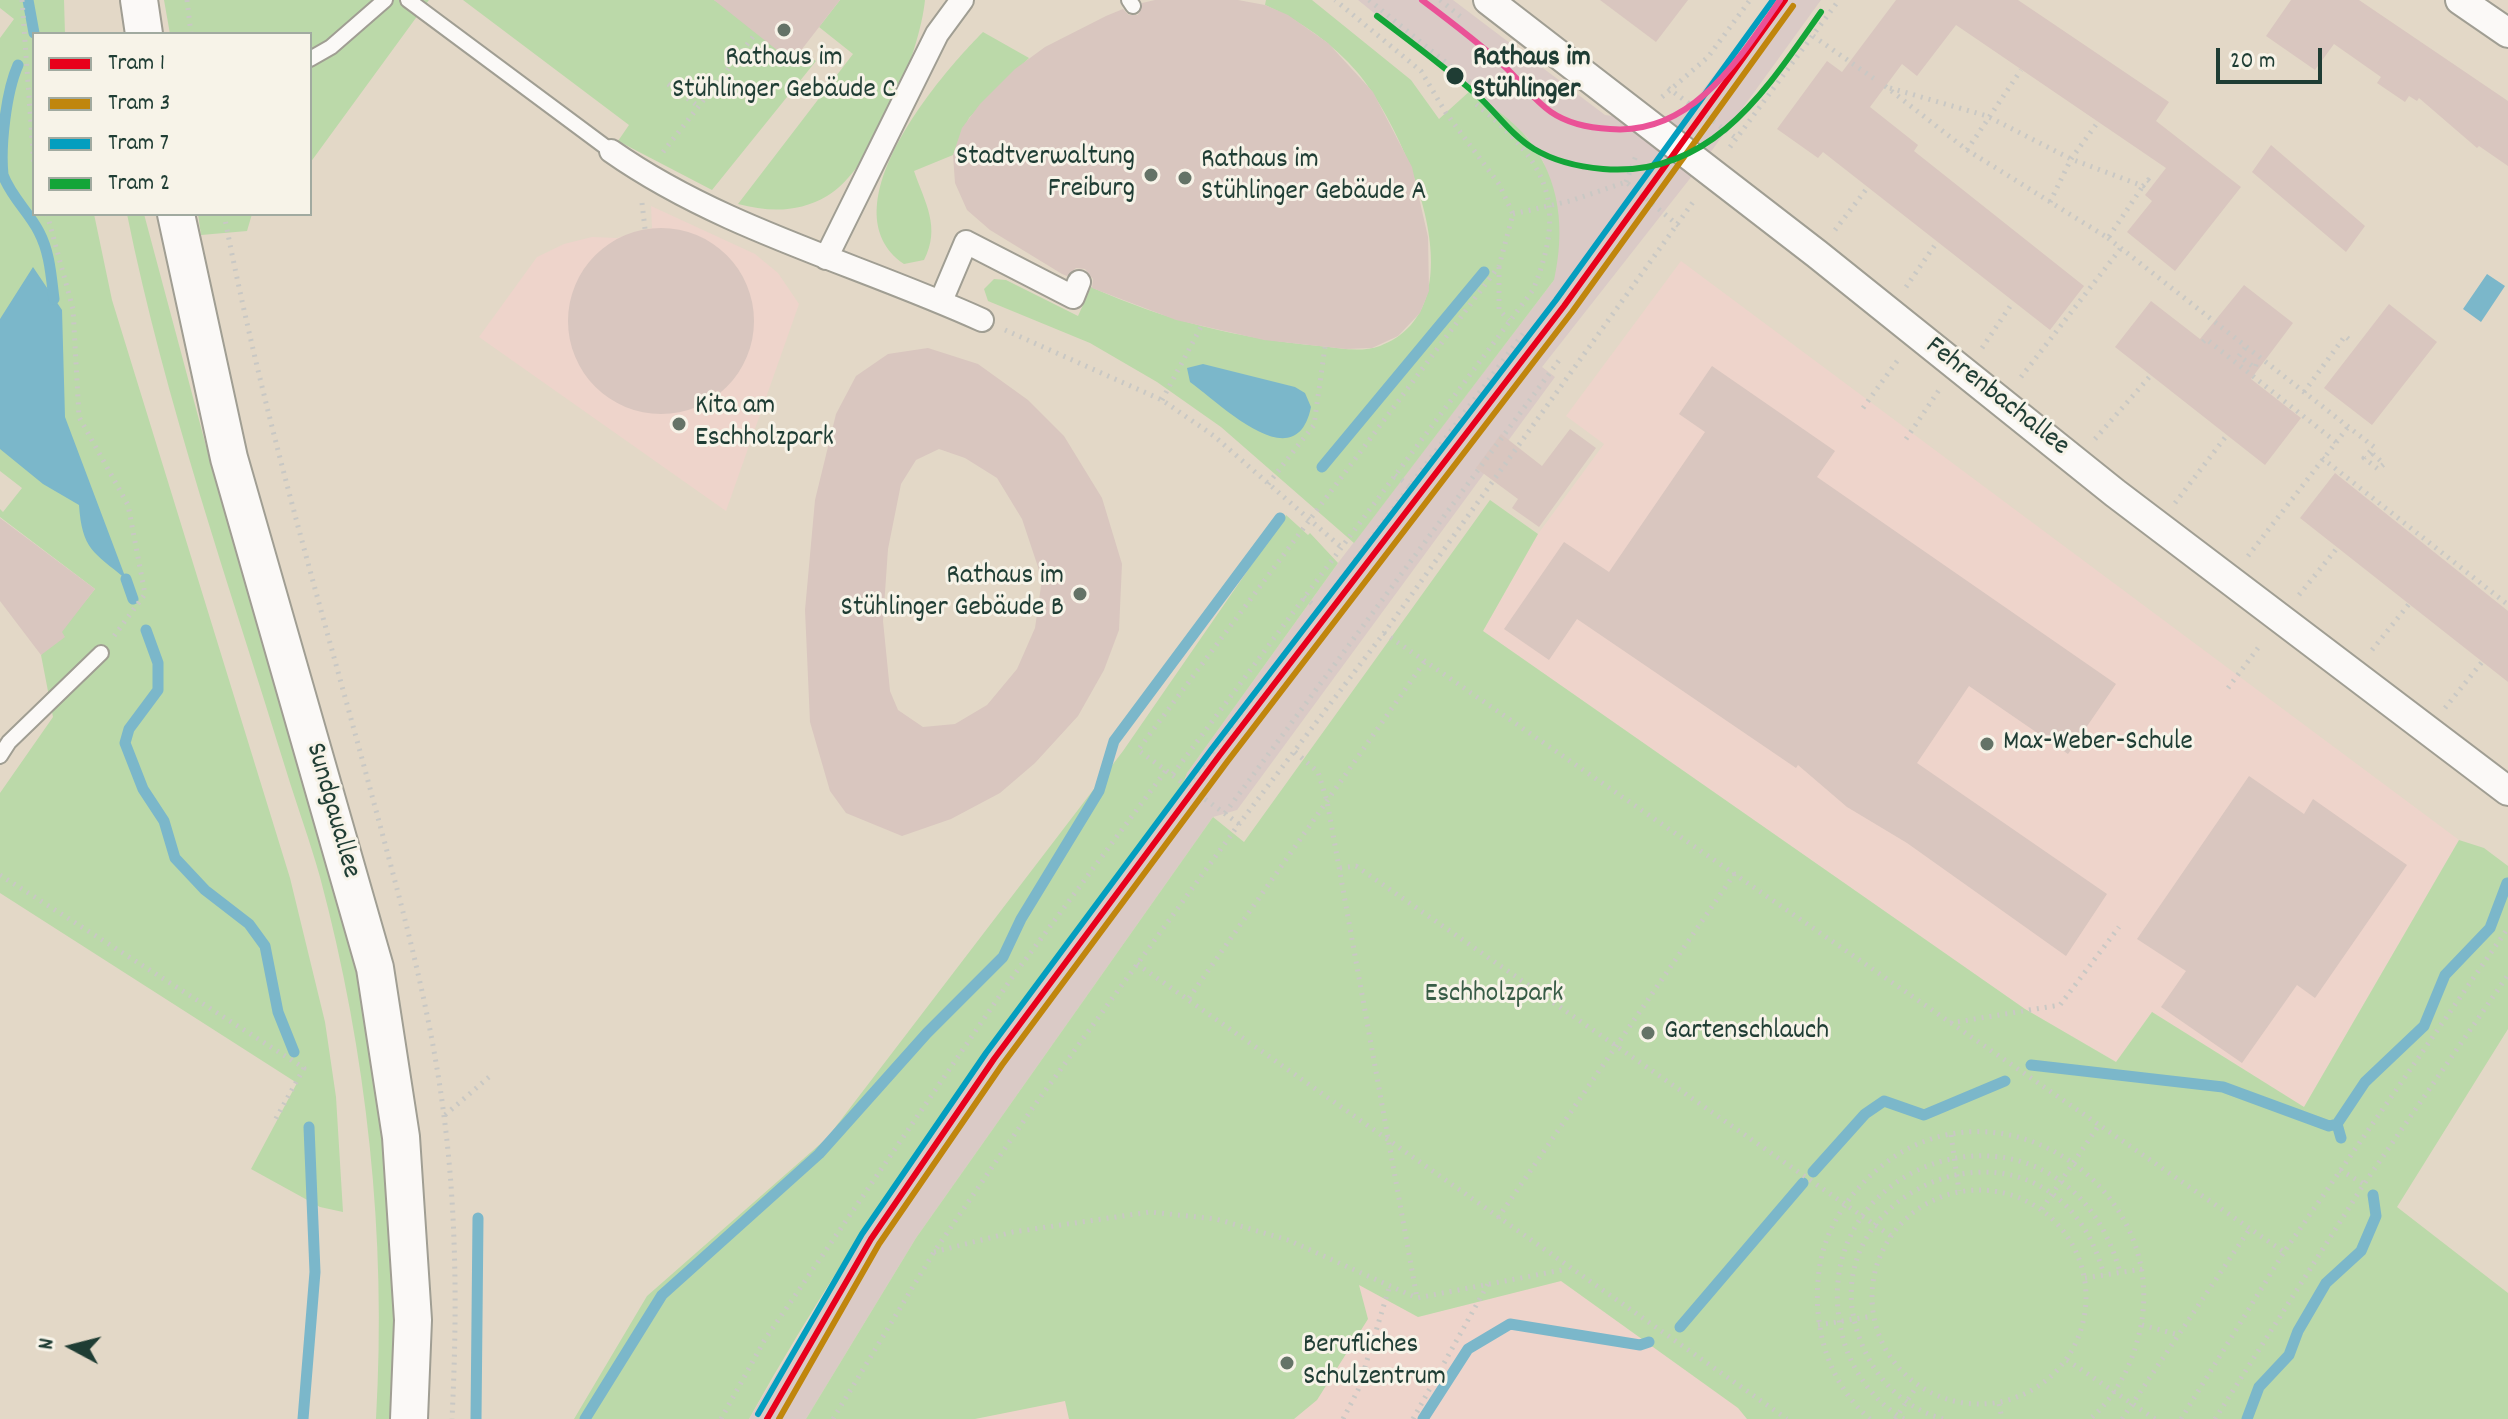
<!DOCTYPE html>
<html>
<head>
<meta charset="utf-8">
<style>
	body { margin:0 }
	#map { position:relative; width:2508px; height:1419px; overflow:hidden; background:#e3d8c7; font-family:Dekko,sans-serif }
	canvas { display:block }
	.legend { position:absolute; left:32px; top:32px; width:280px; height:184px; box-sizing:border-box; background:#f7f3e8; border:2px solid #a1aaa0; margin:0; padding:10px 14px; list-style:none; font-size:24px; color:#1f3d34 }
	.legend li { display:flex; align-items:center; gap:16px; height:40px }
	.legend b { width:40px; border:2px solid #a1aaa0 }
	.north { position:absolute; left:32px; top:1307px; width:80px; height:80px; -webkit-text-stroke:6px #f7f3e8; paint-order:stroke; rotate:277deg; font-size:22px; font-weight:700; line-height:32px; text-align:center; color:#1f3d34 }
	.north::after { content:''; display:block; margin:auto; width:28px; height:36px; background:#1f3d34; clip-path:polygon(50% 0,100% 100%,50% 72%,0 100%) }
	.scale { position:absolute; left:2216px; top:48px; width:106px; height:36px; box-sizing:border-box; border:4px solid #1f3d34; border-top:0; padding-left:10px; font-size:24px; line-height:28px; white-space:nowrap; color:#1f3d34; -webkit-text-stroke:6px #f7f3e8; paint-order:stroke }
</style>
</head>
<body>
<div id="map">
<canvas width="2508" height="1419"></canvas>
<ul class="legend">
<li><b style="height:10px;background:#e8001b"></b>Tram 1</li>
<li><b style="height:10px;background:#c0860d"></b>Tram 3</li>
<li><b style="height:10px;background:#039ebf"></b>Tram 7</li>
<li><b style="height:10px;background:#13a538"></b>Tram 2</li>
</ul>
<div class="north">N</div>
<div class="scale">20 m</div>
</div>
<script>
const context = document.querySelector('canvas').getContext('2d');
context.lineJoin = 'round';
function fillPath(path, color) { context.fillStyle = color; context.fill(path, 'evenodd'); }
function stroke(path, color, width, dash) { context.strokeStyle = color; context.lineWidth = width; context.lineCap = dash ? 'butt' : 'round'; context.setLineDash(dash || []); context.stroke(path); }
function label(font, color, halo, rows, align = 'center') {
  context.font = font + ' Dekko,sans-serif'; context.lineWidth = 6; context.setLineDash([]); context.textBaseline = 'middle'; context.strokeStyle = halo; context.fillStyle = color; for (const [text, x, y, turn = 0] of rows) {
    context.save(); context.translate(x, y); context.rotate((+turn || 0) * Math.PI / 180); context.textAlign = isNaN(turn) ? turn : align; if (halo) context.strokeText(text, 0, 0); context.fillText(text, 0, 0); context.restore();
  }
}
const built = new Path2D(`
	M651,206L755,254L778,273L799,304L726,511L479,337L537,257L564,244L592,237L617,238L652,228Z
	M1681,261L2459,840L2304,1107L2152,1012L2117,1062L2025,1009L1483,631L1538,534L1604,444L1566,416Z
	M1561,1281L1739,1408L1747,1419H867L1358,1284L1418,1317Z`);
const industrial = new Path2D(`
	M1358,0H1453L1605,115L1626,118H1663L1694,101L1773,0H1821L1710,153L1542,367L1555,377L1237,810L1213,817L916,1238L806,1419H749L878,1207L1024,996L1180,793L1187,773L1338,563L1554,280L1544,163L1527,137Z`);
const green = new Path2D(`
	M0,0H64L65,34H34V214H94L112,300L290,878L325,1022L336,1097L343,1212L320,1207L251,1169L297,1083L0,893V793L53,717L41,655C57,628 77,613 95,589L0,517V509L3,512L22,488L0,471V38L14,19L0,8Z
	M164,0H429L310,163V34H170Z
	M463,0H714L816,61L712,190L618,141L629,125Z
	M840,0H925C920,52 874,169 827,196C798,213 769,212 738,204L853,54L819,27Z
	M1266,0H1312L1411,80L1439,119L1471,90C1489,105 1513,120 1528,139C1561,180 1565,231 1554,280L1354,543L1221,427L1157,382L1090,343L988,301L984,289L994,279L1006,280L1078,316L1091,287C1164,320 1240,339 1320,346C1340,348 1360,353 1380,346C1484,307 1405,130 1358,73C1332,43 1301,21 1265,5Z
	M983,32L1029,58L969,118L953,155L914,171C925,203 941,227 924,260L904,264C825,209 940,75 983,32Z
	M127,214H144L206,446L351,929L377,1066L398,1286L395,1419H376C387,1237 367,1053 320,877C310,841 297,806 286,770C230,587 165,402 127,214Z
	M198,214H252L247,231L201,235Z
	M1490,500L1538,534L1483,631L2025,1009L2116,1062L2152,1012L2304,1107L2459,840L2484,848L2508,866V1029L2397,1207L2508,1293V1419H1747L1738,1408L1561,1281L1418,1317L1359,1285L1368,1319L1317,1400L1294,1419H1069L1065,1401L975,1419H806L916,1238L1213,817L1244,842Z
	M1286,515L1308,535L1310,533L1338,563L1187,773L1180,793C1026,994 873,1197 749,1419H574L647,1296L827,1138L1123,751Z`);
const water = new Path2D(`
	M33,267L62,310L65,417L126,579C93,552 82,549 79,505L43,484L0,449V319Z
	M2487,274L2505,286L2481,322L2463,309Z
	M1203,364L1295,387L1305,393L1311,407C1296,480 1222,405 1190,382L1187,368Z`);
const stream = new Path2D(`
	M28,0L34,33
	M18,65C6,92 0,146 3,175C11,197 29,212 39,232C50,253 51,276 54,299
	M1322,467L1484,272
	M126,579L133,599
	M146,630L158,663V690L129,729L125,743L143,789L164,821L175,858L205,890L249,924L265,946L278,1012L294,1052
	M2031,1065L2223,1087L2329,1126L2337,1124
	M2341,1138L2337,1124L2365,1082L2424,1026L2445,975L2490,928L2507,883
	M1813,1172L1865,1114L1884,1101L1924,1115L2005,1081
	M1680,1327L1803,1183
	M303,1419L315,1272L309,1127
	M476,1419L478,1218
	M585,1419L662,1295L819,1154L927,1033L1003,957L1021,919L1099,791L1114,741L1280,518
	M1423,1419L1468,1349L1510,1324L1640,1345L1649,1342
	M2247,1419L2259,1387L2289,1355L2298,1331L2326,1283L2361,1251L2376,1216L2373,1195`);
const building = new Path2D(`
	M714,0H840L792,62Z
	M1155,0H1238L1265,5L1288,15L1328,43L1373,92L1412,167L1428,237L1429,291L1420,313L1398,336L1372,348L1346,349L1264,340L1176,320L1092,288L1093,279L1085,269L1076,268L1067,276L1062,274L990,230L967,210L955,183L953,155L962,128L980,104L1015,69L1045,47L1106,16L1123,9L1129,15H1138L1142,3Z
	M1600,0H1688L1656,42Z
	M1896,0H2018L2169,102L2156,121L2241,187L2175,271L2127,232L2152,201L2145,195L2166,168L1956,25L1917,76L1902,64L1870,107L1918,145L1914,151L2084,286L2050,330L1823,152L1818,158L1777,129L1827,61L1842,72Z
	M2291,0H2359L2508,101V166L2479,146L2477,148L2419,98L2417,101L2409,96L2405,102L2377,83L2381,77L2334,44L2315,70L2266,36Z
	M2271,145L2365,226L2346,252L2252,172Z
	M568 321a93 93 0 1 1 186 0a93 93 0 1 1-186 0Z
	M2244,285L2293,323L2251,379L2301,418L2265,465L2115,347L2151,301L2200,339Z
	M2389,304L2437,342L2372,425L2324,388Z
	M928,348L978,364L1028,400L1064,436L1102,498L1122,564L1119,630L1104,670L1078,716L1035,763L1000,793L951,819L902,836L846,813L830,791L810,722L805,610L815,500L836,414L856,376L888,354ZM939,449L965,458L997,478L1022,519L1042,579L1035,628L1017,669L987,705L955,724L923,727L898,710L890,691L883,621L888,549L901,484L916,460Z
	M1712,366L1835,451L1817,477L2116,684L2068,754L1969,686L1917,763L2107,894L2066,956L1907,843L1847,807L1798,765L1796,768L1577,619L1549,660L1504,629L1564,542L1609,572L1705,432L1679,414Z
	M1570,429L1596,448L1539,527L1512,508L1518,499L1476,468L1501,434L1542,466Z
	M2335,473L2508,611V682L2300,518Z
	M0,518L95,589L62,632L65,637L41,655L0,601Z
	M2249,776L2304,814L2313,799L2407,865L2315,998L2297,985L2242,1063L2161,1007L2186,971L2137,939Z`);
const path = new Path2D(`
	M22,0L34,166
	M187,0L191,34
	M1369,0L1481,91
	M1440,0L1461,17
	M1813,36L1876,80
	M668,84L698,106
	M1885,86L1967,150L2108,238L2143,186
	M1668,88L1736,138
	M1890,88L1987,116L2071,159L2143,186L2148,180L2153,185
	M1662,97L1708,57L1750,0
	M1730,147L1839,0
	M1967,150L2021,70
	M663,152L756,33
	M1626,182L1637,153
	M2050,202L2071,159L2098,122
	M642,203L645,229
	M47,214L73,309L79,417L128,505L145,594L114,636
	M224,214C260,401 314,583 364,766C395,882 429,997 444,1116C457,1216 457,1319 452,1419
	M1513,214L1570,201L1626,182L1679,226
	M1835,230L1868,187
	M2108,238L2374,447L2364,458L2378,469L2384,464L2373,454L2375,451
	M1499,267V310L1509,320
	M1906,287L1937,242
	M1005,330L1162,400L1214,436L1341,547
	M2203,342L2206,339L2336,442
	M1982,348L2013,302
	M2245,348L2239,356L2255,368L2257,362
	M2021,377L2121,248
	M2304,392L2345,336L2350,340
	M1162,400L1201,327
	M1863,408L1900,357
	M1906,439L1939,390
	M2095,439L2151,375
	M2322,458L2507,604
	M1395,475L1410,486
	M1268,484L1314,425L1325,347
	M2175,503L2227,435
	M2248,556L2348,427
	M2299,595L2338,547
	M1304,597L1318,609
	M1384,633L2284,1252
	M2372,650L2409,604
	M2228,688L2261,644
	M2445,708L2482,662
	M1295,752L1318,772L1327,801L1417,1298
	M1173,774L1533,290C1570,199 1544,159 1472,101
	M1188,785L1525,331
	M1225,813L1560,359
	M1239,824L1138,750L1499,266L1513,214L1499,184L1446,113L1421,71L1335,0
	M1340,868L1356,866L1891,1236
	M0,875L304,1068L274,1122
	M1137,964L1787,1419
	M1189,998L1425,661
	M1950,1023L2060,1005L2119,927
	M445,1115L489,1077
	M1951,1135L1959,1191
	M2340,1170L2364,1184
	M1872 1297a107 107 0 1 1 214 0a107 107 0 1 1-214 0Z
	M2042,1209L2099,1125
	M1498,1218L1735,873
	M934,1252L1013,1232L1150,1212L1216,1219L1288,1240L1417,1298L1567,1269
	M2085,1278L2143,1269
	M1818,1325L1873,1316
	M2142,1325L2179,1335
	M2067,1360L2155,1419
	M1999,1404L2002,1419
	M721,1419L764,1341L1011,979L1167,769
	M833,1419L934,1252L1034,1106L1239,824L1384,633L1696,198
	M1343,1419L1358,1390L1390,1285
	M1413,1419L1488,1284
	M1870,1419C1827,1382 1812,1325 1819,1271C1824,1230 1848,1194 1879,1168C2001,1067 2181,1193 2137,1342C2129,1371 2113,1399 2090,1419
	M1895,1419L1917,1386
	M1904,1419C1875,1403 1851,1370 1843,1338C1795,1154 2064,1072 2120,1272
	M1943,1419C1907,1409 1879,1383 1864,1349C1791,1190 2052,1083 2104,1275
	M2122,1419L2249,1230
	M2181,1419L2284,1252L2508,928
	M2215,1419L2364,1184L2508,975`);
const service = new Path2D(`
	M408,0L611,151
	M1129,0L1133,6
	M310,59L331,47L385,0
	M0,756L9,742L101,653`);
const pedestrian = new Path2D(`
	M611,151C722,229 859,264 982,320
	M826,258L937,34L962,0
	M941,301L966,242L1073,297L1079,282`);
const minor = new Path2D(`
	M1488,0L1817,254L2115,493L2508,791
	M2460,0L2508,33`);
const tertiary = new Path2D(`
	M139,0L144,34
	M176,214L229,458L375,968L401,1137L413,1320L409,1419`);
const tram1 = new Path2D(`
	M767,1419L871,1239L994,1059L1219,756L1564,306L1785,0`);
const tram2 = new Path2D(`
	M779,1419L879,1244L1002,1065L1227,762L1572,312L1793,6`);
const tram3 = new Path2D(`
	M758,1414L862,1234L986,1053L1211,750L1556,300L1773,0`);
const tram4 = new Path2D(`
	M1377,16C1411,42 1445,67 1477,95C1496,112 1511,135 1534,149C1554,161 1580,167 1603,169C1712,178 1766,90 1821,12`);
const tram5 = new Path2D(`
	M1422,0C1450,21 1478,42 1503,65C1520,80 1533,100 1551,112C1567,123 1590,128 1610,129C1692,136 1739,59 1780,0`);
const markers = [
	[784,30,8,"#647367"],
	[1455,76,10,"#1f3d34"],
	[1151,175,8,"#647367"],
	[1185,178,8,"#647367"],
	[679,424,8,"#647367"],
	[1080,594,8,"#647367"],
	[1987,744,8,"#647367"],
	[1648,1033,8,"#647367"],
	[1287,1363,8,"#647367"]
];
const poiNames = [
	["Rathaus im",784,60,"center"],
	["Stühlinger Gebäude C",784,92,"center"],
	["Stadtverwaltung",1135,159,"right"],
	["Freiburg",1135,191,"right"],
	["Rathaus im",1201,162],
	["Stühlinger Gebäude A",1201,194],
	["Kita am",695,408],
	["Eschholzpark",695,440],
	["Rathaus im",1064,578,"right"],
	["Stühlinger Gebäude B",1064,610,"right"],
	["Max-Weber-Schule",2003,744],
	["Gartenschlauch",1664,1033],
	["Berufliches",1303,1347],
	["Schulzentrum",1303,1379]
];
const stopNames = [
	["Rathaus im",1473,60],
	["Stühlinger",1473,92]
];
const streetNames = [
	["Fehrenbachallee",1996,398,38],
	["Sundgauallee",331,811,74]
];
const parkNames = [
	["Eschholzpark",1494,996]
];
fillPath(built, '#eed4cb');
fillPath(industrial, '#dacac6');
fillPath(green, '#bbd9a9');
fillPath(water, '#7bb7ca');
stroke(stream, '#7bb7ca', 11);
fillPath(building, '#d9c6bf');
stroke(service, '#a09e93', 18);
stroke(pedestrian, '#a09e93', 26);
stroke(minor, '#a09e93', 32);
stroke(tertiary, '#a09e93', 40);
stroke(path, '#c9c8c4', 5, [2, 6]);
stroke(service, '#fbf9f7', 14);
stroke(pedestrian, '#fbf9f7', 22);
stroke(minor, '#fbf9f7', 28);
stroke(tertiary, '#fbf9f7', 36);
stroke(tram1, '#e8001b', 6);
stroke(tram2, '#c0860d', 6);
stroke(tram3, '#039ebf', 6);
stroke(tram4, '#13a538', 6);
stroke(tram5, '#ea5297', 6);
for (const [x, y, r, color] of markers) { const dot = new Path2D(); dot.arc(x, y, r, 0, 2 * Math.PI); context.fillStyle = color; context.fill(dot); stroke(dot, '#f7f3e8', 3); }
label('28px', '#1f3d34', '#f7f3e8', poiNames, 'left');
label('bold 28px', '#1f3d34', '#f7f3e8', stopNames, 'left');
label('28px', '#1f3d34', '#f7f3e8', streetNames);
label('28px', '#385c46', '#f7f3e8', parkNames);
</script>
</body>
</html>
